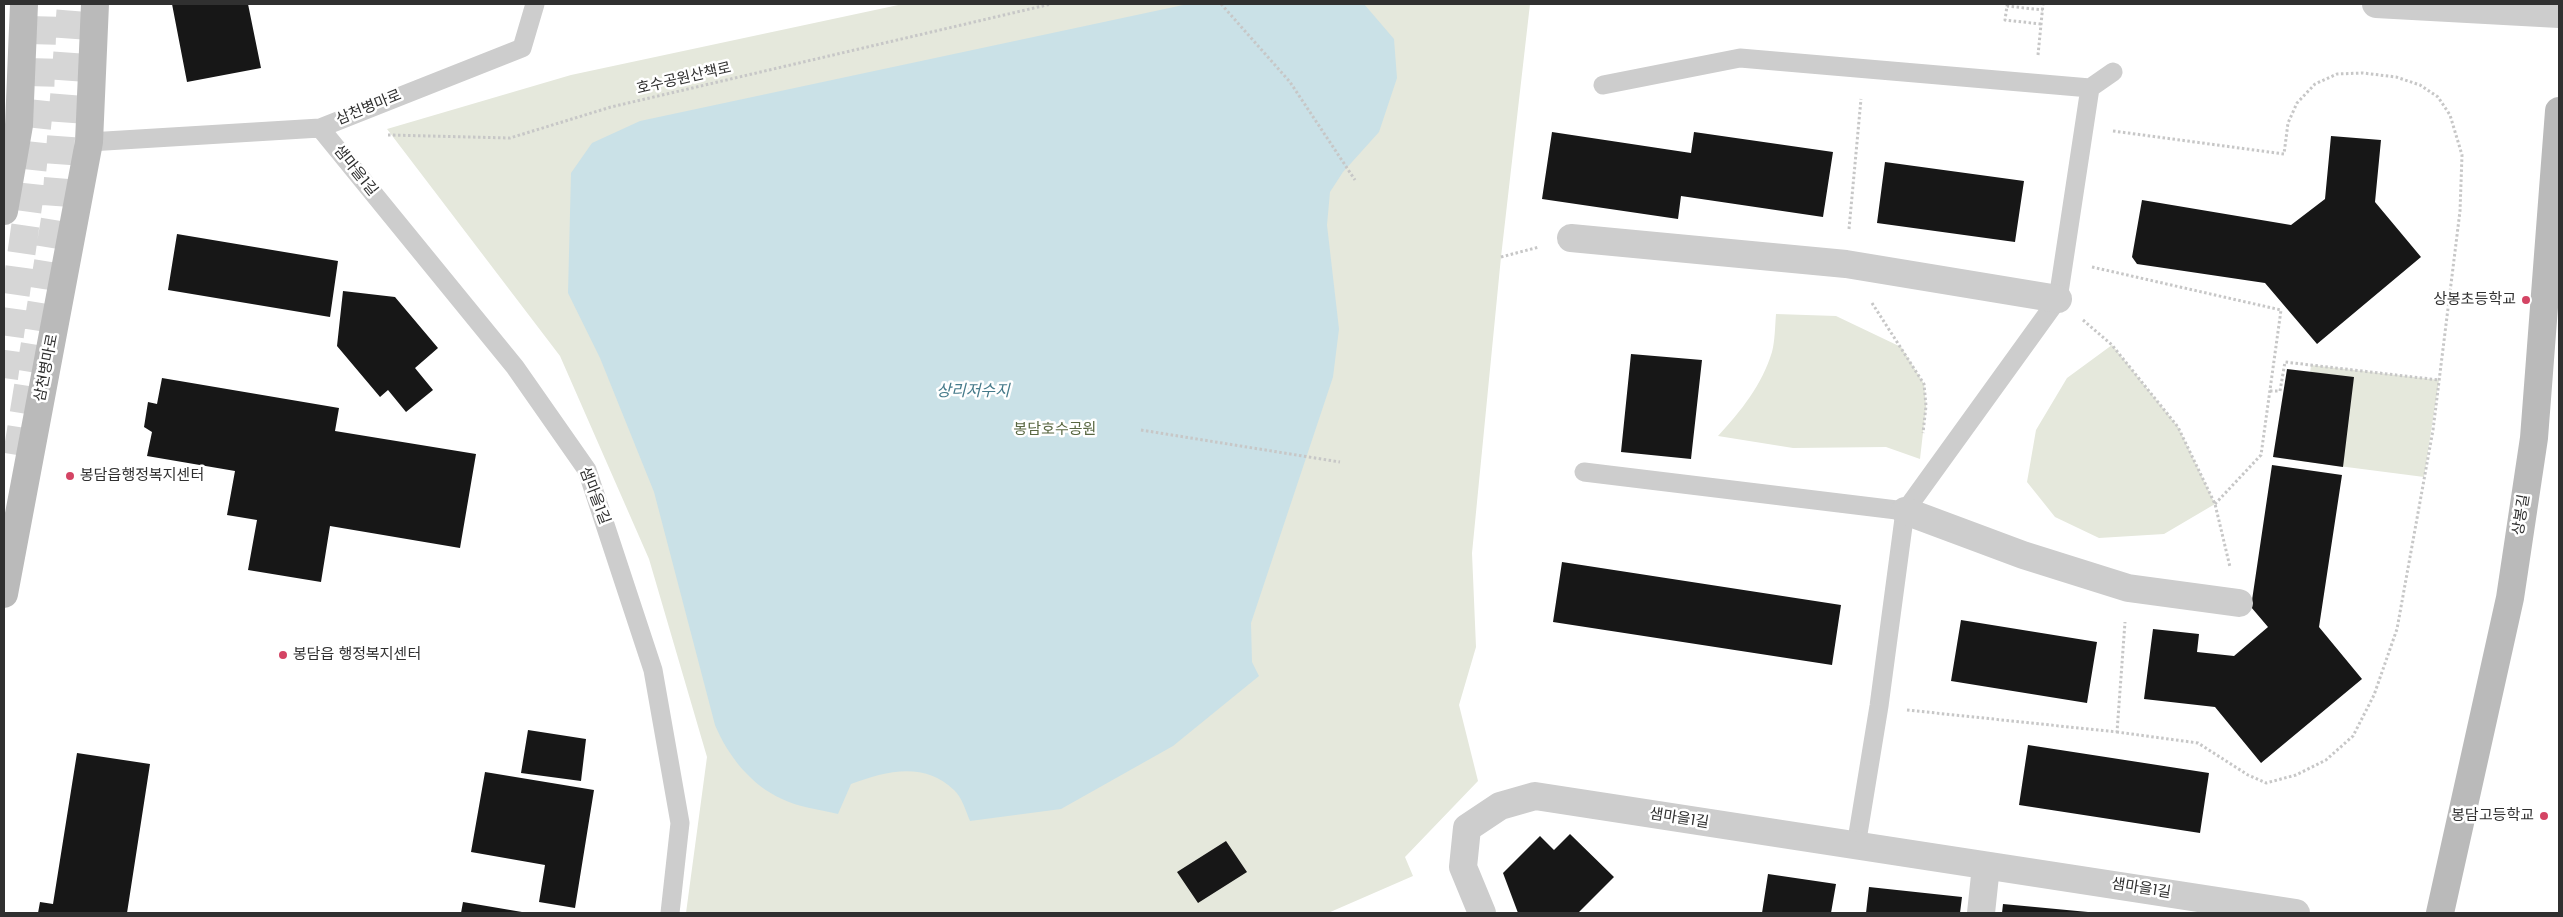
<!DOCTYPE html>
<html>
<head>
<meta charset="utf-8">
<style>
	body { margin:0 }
	#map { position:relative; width:2563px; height:917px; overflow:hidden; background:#fff; font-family:Poppins,sans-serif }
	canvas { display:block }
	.frame { position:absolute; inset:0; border:5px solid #303030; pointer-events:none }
</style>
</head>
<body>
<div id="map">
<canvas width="2563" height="917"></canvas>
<div class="frame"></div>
</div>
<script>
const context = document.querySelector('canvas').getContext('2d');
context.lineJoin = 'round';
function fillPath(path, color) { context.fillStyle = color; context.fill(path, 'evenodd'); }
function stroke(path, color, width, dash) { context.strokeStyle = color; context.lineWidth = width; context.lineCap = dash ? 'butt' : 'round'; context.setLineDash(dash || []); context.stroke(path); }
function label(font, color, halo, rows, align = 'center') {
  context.font = font + ' Poppins,"Noto Sans KR",sans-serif'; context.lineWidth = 5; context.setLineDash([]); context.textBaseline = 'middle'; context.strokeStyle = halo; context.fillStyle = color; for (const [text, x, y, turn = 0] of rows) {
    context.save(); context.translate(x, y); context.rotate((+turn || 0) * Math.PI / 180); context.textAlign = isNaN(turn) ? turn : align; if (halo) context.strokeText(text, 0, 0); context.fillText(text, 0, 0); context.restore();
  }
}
const green = new Path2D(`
	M903,4H1530L1501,257L1472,553L1476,647L1459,705L1478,781L1405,857L1413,876L1328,913H686L707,757L649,559L560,356L387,129L571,75Z
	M1776,314L1836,316L1901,347L1924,384L1926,406L1920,459L1886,447L1793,448L1718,436C1741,411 1762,385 1772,352C1775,341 1775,326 1776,314Z
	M2112,345L2178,427L2215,504L2164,534L2099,538L2055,517L2027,482L2036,430L2067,378Z
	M2311,365L2439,380L2424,477L2300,461Z`);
const water = new Path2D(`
	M1188,4H1364L1394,39L1397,78L1379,132L1343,172L1330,192L1327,225L1339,329L1333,377L1251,623L1252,662L1259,676L1173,746L1061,809L970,821C966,812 962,797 954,790C924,761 886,771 851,784L838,814C821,810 798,807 782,799C751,785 728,756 715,725L654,492L600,358L568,293L571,173L592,143L640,121Z`);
const building = new Path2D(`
	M172,4H248L261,68L187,82Z
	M1552,132L1691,153L1694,132L1833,152L1823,217L1681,196L1678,219L1542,199Z
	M2331,136L2381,140L2375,202L2421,257L2317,344L2265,283L2137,264L2132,257L2142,200L2291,225L2325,199Z
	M1885,162L2024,181L2015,242L1877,223Z
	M177,234L338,261L330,317L168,290Z
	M343,291L395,297L438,348L415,368L433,390L406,412L388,390L380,397L337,346Z
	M1631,354L1702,360L1691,459L1621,452Z
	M2287,369L2354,377L2343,467L2273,457Z
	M162,378L339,408L335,431L476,454L460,548L330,526L321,582L248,570L257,520L227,515L235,471L147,456L152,432L144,427L148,402L157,404Z
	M2272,465L2342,475L2319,627L2362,679L2261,763L2215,707L2144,699L2153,629L2199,634L2197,652L2234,656L2268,627L2251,607Z
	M1562,562L1841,605L1832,665L1553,622Z
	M1961,620L2097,642L2087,703L1951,681Z
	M528,730L586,739L581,781L521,773Z
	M2028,745L2209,773L2200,833L2019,805Z
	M77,753L150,764L127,913H38L40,902L53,904Z
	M485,772L594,790L575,908L539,902L545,865L471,852Z
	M1570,834L1614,877L1578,913H1518L1503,873L1540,836L1554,850Z
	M1226,841L1247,872L1198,903L1177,872Z
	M1768,874L1836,884L1831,913H1762Z
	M1869,887L1962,897L1960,913H1866Z
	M463,902L522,912V913H461Z
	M2003,904L2088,912V913H2002Z`);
const secondaryTunnel = new Path2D(`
	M4,378L30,192L40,99L43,4
	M17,455L55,219L71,4`);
const path = new Path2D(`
	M1221,4L1290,82L1355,180
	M2041,24L2005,20L2007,6L2043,10
	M2038,55L2043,4
	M2113,131L2284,154L2288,123L2297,103L2315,84L2337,74L2363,73L2396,77L2420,85L2438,97L2450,115L2462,155L2460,211L2433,430L2397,629L2374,695L2353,736L2326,760L2296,775L2266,783L2248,775L2198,743L2117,732
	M388,135L510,138L611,107L1051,4
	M1849,229L1861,99
	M1501,257L1539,247
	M2092,267L2281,310L2261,455L2215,504
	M1872,303L1924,384L1926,406L1923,433
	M2083,320L2112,345L2178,427L2215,504L2230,567
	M2270,391H2280L2285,362L2439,380
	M1141,430L1340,462
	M1907,710L2117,732L2125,622`);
const lane = new Path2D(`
	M1603,85L1740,58L2090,88L2058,299L1905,511L1879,706L1856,846
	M2090,88L2113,72
	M320,128L515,367L587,470L653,670L680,823L670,913
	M89,142L320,128L522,48L535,4
	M1584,472L1905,511`);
const street = new Path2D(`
	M2376,4L2559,14
	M1571,238L1846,264L2058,299
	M1905,511L2023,555L2128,588L2239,603
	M1482,913L1463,867L1467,828L1500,806L1535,796L2296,913
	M1981,913L1986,866`);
const secondary = new Path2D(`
	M4,211L19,125L24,4
	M4,594L89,142L95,4
	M2440,913L2510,598L2534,438L2559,111`);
const markers = [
	[2526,300,5,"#d44464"],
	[70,476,5,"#d44464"],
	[283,655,5,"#d44464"],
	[2544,816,5,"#d44464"]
];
const streetNames = [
	["호수공원산책로",684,79,-13],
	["삼천병마로",369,108,-22],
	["샘마을1길",355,171,51],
	["삼천병마로",47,368,-79],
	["샘마을1길",594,496,69],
	["상봉길",2522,515,-81],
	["샘마을1길",1679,819,9],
	["샘마을1길",2141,889,9]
];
const poiNames = [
	["상봉초등학교",2516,300],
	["봉담읍행정복지센터",80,476,"left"],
	["봉담읍 행정복지센터",293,655,"left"],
	["봉담고등학교",2534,816]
];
const parkNames = [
	["봉담호수공원",1055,430]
];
const waterNames = [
	["상리저수지",973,392]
];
fillPath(green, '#e5e8dc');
fillPath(water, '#cae1e7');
fillPath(building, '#171717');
stroke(secondaryTunnel, '#d6d6d6', 28, [28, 14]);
stroke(path, '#c7c7c7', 3, [2.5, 2.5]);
stroke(lane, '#cdcdcd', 19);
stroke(street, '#cdcdcd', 28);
stroke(secondary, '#bababa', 28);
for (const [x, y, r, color] of markers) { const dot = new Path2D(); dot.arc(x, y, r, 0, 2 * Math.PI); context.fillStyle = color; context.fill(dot); stroke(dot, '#fff', 2); }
label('15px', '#303030', '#fff', streetNames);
label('15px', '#303030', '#fff', poiNames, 'right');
label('15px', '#596741', '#fff', parkNames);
label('italic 16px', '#457a8a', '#fff', waterNames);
</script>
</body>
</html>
